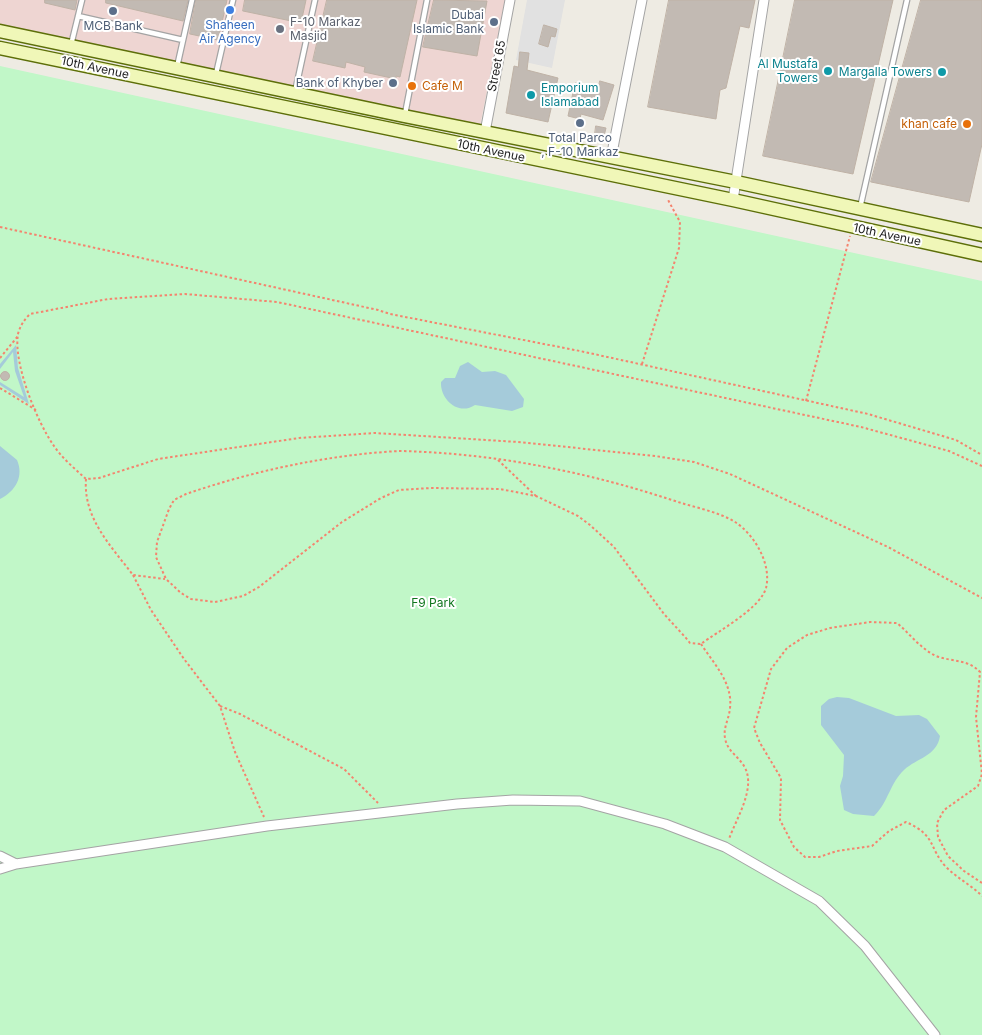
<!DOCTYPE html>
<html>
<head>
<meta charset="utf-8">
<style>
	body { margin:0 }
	canvas { display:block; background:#eeebe3 }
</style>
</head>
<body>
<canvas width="982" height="1035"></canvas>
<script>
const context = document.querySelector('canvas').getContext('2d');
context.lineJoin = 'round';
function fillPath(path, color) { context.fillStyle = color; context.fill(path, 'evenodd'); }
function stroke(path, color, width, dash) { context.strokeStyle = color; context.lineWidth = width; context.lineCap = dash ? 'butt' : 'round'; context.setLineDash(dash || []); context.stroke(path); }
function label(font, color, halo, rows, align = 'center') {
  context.font = font + ' Inter,sans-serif'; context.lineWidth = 4; context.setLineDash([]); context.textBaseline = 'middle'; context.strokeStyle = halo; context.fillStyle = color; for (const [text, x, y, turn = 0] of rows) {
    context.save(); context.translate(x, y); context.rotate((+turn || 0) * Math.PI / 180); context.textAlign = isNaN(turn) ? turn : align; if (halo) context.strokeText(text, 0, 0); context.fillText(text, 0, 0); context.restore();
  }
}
const commercial = new Path2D(`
	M0,0H505L480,126L0,24Z`);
const park = new Path2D(`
	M0,66L982,281V1035H0Z`);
const parking = new Path2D(`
	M527,0H565L552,68L516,60Z`);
const water = new Path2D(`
	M16,345L18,368L29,404L0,385V382L24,397L15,371L13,352L0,369V364Z
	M468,362L482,372L495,371L506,375L524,399L523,407L512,411L475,405C459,416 440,400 441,382L445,378H455L460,366Z
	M0,446L17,460C24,476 16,491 0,499Z
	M837,697L849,698L896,716L919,715L927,719L940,736C937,756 917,758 904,770C890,783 888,803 874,816L853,814L844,810L840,786L843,776L844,755L821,725V706L829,699Z`);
const building = new Path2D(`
	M45,0H77L75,10L45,3Z
	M106,0H188L183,21L106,3Z
	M196,0H227L218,40L190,34Z
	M245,0H306L301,23L243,11Z
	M327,0H417L400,77L396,76V79L364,72L365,67L346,62L345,68L313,61Z
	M434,0L487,1L477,56L423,47Z
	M669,0H755L749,28L740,26L726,88L720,90L716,119L648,107Z
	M795,0H893L853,174L763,156Z
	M921,0H982V144L969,202L871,182Z
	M544,25L557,29L555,37L551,36L548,47L539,44Z
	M520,52L529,53L527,70L558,78L548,122L506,113L514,66L518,67Z
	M600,81L614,85L603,120L581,114L580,119L568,116L575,83L598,87Z
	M596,126L606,128L604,136L595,134Z
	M0.5 376a4.5 4.5 0 1 1 9 0a4.5 4.5 0 1 1-9 0Z`);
const path = new Path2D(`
	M0,227L378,310L390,314L580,351L868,414L956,440L982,455
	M0,358L18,336
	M642,364L679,248L680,222L667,198
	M0,388L36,410
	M806,401L850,236
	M399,451C494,453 588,472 678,502C697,508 719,512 735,522C754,534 772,564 766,588C760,609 718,631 701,644L690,643L686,638L664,614L614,547L590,525L578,516L536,496L500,489L431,488L399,490L381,498L342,522L259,587L243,596L215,602L191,599L181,593L166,579L156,557L157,542L169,509L174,500L186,494C253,471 327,455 399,451Z
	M498,460L536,496
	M982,466L949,451L861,427L277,302L185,294L108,299L30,314C24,320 20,326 18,334C13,363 37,422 54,446C62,458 75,469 86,479L99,478L158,459L299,438L375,433L518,442L655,456L694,462L730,474L888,547L982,598
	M86,479C83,518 111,546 133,575L165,579
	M133,575L151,610L184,659L220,706L235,752L264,817
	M701,644C714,664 733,683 730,708C729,719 723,728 725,738C727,751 738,756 744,766C757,787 736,819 729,839
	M220,706L240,714L344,769L378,803
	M982,883L964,871L948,856L938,837L937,823L944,810L978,786L982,774L976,717L980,672C968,659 952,662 936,656C921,649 910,634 897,623L870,622L830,628L807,635L787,648L771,669L754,728L760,743L781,778L780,820L794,847L805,857H819L837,851L872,846L889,831L906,822C937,836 928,847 946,867C957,878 971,885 982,896`);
const lane = new Path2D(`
	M78,16L183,40
	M71,45L82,0
	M177,67L192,0
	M216,74L233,0
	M295,92L315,0
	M405,114L427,0
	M860,208L907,0`);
const street = new Path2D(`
	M485,132L510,0
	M611,158L642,0
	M733,200L764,0
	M0,856L16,864
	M0,869L16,864L267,826L457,804L513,800L580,801L665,824L725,847L819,901L865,946L935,1035`);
const secondary = new Path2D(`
	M0,31L404,116L736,182L982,235
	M0,48L733,200L982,255`);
const markers = [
	[230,10,5,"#3f7fe0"],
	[113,11,5,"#5c6f8a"],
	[494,22,5,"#5c6f8a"],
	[280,29,5,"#6b7280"],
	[828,71,5,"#0f9aa8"],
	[942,72,5,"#0f9aa8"],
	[393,83,5,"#5c6f8a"],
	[412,86,5,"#e8710a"],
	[531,95,5,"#0f9aa8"],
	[580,123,5,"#5c6f8a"],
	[967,124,5,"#e8710a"]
];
const serviceNames = [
	["Dubai",484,15],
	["Islamic Bank",484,29],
	["MCB Bank",113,26,"center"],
	["Bank of Khyber",383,83],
	["Total Parco",580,138,"center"],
	[", F-10 Markaz",580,152,"center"]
];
const worshipNames = [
	["F-10 Markaz",290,22],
	["Masjid",290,36]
];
const shopNames = [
	["Shaheen",230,25],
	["Air Agency",230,39]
];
const cultureNames = [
	["Al Mustafa",818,64],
	["Towers",818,78],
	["Margalla Towers",932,72],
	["Emporium",541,88,"left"],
	["Islamabad",541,102,"left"]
];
const streetNames = [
	["Street 65",497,66,-79],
	["10th Avenue",95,68,12],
	["10th Avenue",491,151,12],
	["10th Avenue",887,235,12]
];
const foodNames = [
	["Cafe M",422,86],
	["khan cafe",957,124,"right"]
];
const parkNames = [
	["F9 Park",433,603]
];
fillPath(commercial, '#eed5d2');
fillPath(park, '#c1f7c8');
fillPath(parking, '#e1e1e1');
fillPath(water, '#a5cbda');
fillPath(building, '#c2bab3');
stroke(building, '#bfb2a6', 1);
stroke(lane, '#a4a4a4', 7);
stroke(street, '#a4a4a4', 11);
stroke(secondary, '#5d6f09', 15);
stroke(path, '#f4846e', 2, [2.5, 2.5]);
stroke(lane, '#fff', 4.5);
stroke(street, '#fff', 9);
stroke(secondary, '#f0f7b8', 12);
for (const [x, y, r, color] of markers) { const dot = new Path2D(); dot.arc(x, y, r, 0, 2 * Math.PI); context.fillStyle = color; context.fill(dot); stroke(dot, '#fff', 2); }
label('12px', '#4e5e75', '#fff', serviceNames, 'right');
label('12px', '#5b616d', '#fff', worshipNames, 'left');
label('12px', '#366cbe', '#fff', shopNames);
label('12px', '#0d838f', '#fff', cultureNames, 'right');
label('12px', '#1d1d1d', '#fff', streetNames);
label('12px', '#c56008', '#fff', foodNames, 'left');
label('12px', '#10761e', '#fff', parkNames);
</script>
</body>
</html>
